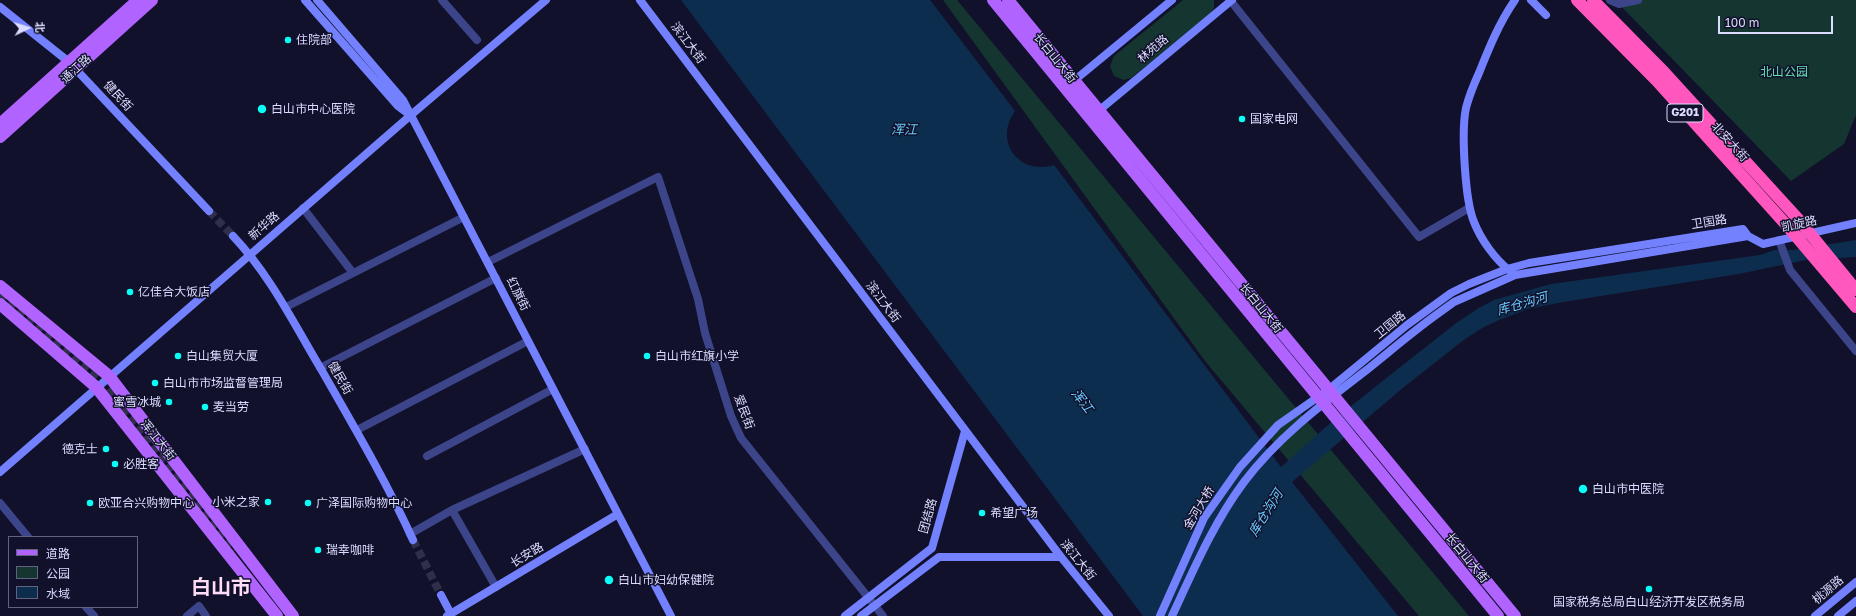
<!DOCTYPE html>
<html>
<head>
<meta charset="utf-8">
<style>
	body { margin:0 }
	#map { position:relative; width:1856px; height:616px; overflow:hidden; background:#12112b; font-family:"Golos Text","Noto Sans SC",sans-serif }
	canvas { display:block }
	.legend { position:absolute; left:8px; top:536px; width:130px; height:72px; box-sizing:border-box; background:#12112b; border:1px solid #626280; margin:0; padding:5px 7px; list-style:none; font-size:12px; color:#dbdcff }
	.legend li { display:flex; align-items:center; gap:8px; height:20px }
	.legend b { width:20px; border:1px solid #626280 }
	.north { position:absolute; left:8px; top:8px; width:40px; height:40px; -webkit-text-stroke:3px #12112b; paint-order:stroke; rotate:86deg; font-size:11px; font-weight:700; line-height:16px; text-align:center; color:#dbdcff }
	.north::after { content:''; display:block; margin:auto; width:14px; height:18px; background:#dbdcff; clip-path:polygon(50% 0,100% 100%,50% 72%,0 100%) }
	.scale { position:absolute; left:1718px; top:16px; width:115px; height:18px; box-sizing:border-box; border:2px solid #dbdcff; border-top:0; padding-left:5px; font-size:12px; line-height:14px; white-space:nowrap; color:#dbdcff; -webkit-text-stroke:3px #12112b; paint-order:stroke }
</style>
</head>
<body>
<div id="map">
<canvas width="1856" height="616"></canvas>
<ul class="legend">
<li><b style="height:5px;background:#b063ff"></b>道路</li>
<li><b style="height:11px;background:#143530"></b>公园</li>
<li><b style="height:11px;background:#0d2d4e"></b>水域</li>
</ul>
<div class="north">北</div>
<div class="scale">100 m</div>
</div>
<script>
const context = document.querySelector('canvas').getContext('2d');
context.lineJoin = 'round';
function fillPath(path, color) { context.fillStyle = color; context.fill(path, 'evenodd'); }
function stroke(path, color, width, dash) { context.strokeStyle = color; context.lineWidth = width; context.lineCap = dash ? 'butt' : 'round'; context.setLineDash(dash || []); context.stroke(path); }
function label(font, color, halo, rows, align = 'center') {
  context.font = font + ' "Golos Text","Noto Sans SC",sans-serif'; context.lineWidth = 3; context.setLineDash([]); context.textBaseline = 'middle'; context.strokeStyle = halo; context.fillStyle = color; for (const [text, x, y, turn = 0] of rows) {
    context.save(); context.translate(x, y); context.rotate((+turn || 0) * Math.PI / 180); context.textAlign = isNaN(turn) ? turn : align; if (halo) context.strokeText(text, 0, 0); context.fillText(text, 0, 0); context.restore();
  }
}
const green = new Path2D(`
	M943,0H957L1469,616H1419L1205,361Z
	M1183,0H1214V8L1211,13L1131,78L1123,80L1114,76L1110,66L1114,56Z
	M1615,0H1856V115L1844,144L1791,181Z`);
const water = new Path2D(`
	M681,0H930L1015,111C993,141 1019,176 1054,165L1281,467L1336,418L1394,372L1455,324L1477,309L1494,300L1551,284L1760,255L1775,250H1793L1856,240V257L1805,260L1739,274L1563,302L1528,309L1499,320L1482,328L1465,339L1404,387L1292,482L1398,616H1143Z`);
const streetTunnel = new Path2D(`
	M0,294L104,383L235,550`);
const secondaryTunnel = new Path2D(`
	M209,211L233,236
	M413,540L441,595`);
const street = new Path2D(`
	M442,0L477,40
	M1230,0L1419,237L1469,208
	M1610,0L1619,4L1638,0
	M303,208L353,273
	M1779,240L1790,270L1856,351
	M488,262L658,177L698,299L705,333L731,416L741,438L883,616
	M286,307L464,217
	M320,368L496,278
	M357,430L528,341
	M427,456L553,389
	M0,503L28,537
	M452,510L496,587
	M410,534L452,510L585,449
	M86,607L94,616
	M187,616L199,606L206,616`);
const secondary = new Path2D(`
	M305,0L398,106L410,115
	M317,0L403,100L671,616
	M640,0L1061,557L1109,616
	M1531,0L1546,15
	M0,7L69,62L209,211
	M1070,84L1172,0
	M1096,113L1232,0
	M233,236C270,275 293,322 321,369C353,425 386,481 413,540
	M1510,271C1495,259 1481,240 1474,222C1465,201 1461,131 1466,108C1469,96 1474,84 1479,73C1489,48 1499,23 1515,0
	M0,472L411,115L546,0
	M441,595L451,614
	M447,616L618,514
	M845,616L932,548L965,431
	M861,616L939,557H1061
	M1160,616L1204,518L1240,467L1278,425L1328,390L1407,325L1451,293L1469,284L1507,269L1529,263L1743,229L1748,236L1763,244L1856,223
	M1172,616C1193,571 1214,522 1244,482C1277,438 1321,405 1364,372C1388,353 1411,333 1436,315L1454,302L1515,275L1748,236
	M1815,616L1856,582
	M1838,616L1856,601`);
const primary = new Path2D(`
	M993,0L1498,616
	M1008,0L1515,616
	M0,124L138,0
	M0,137L152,0
	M0,286L109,376L293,616
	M0,304L96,387L277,616`);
const highway = new Path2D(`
	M1577,0L1657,81L1790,229
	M1593,0L1664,72L1799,220`);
const highwayBridge = new Path2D(`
	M1799,220L1856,290
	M1790,229L1856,307`);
const markers = [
	[288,40,4,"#08fef7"],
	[262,109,5,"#08fef7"],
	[1242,119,4,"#08fef7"],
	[130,292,4,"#08fef7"],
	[178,356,4,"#08fef7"],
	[647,356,4,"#08fef7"],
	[155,383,4,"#08fef7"],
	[169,402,4,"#08fef7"],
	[205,407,4,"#08fef7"],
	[106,449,4,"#08fef7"],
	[115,464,4,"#08fef7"],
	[1583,489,5,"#08fef7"],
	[268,502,4,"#08fef7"],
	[90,503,4,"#08fef7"],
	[308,503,4,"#08fef7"],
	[982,513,4,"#08fef7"],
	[318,550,4,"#08fef7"],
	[609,580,5,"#08fef7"],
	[1649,589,4,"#08fef7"]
];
const shields = [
	[1685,113,36]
];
const shieldNames = [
	["G201",1685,113]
];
const poiNames = [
	["住院部",296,40],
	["白山市中心医院",271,109],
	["国家电网",1250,119],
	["亿佳合大饭店",138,292],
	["白山集贸大厦",186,356],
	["白山市红旗小学",655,356],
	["白山市市场监督管理局",163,383],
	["蜜雪冰城",161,402,"right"],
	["麦当劳",213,407],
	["德克士",98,449,"right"],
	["必胜客",123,464],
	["白山市中医院",1592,489],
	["小米之家",260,502,"right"],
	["欧亚合兴购物中心",98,503],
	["广泽国际购物中心",316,503],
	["希望广场",990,513],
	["瑞幸咖啡",326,550],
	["白山市妇幼保健院",618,580],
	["国家税务总局白山经济开发区税务局",1649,602,"center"]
];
const streetNames = [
	["滨江大街",688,43,53],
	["林苑路",1153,49,-40],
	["长白山大街",1055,58,51],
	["通江路",76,69,-42],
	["健民街",118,96,47],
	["北安大街",1730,142,48],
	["卫国路",1709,222,-9],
	["凯旋路",1799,224,-12],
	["新华路",264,226,-41],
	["红旗街",518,294,63],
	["滨江大街",883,302,53],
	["长白山大街",1261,308,51],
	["卫国路",1390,325,-39],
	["健民街",340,378,60],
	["爱民街",744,412,69],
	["浑江大街",158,440,52],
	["金河大桥",1199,508,-59],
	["团结路",928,516,-74],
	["长安路",527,555,-31],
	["长白山大街",1467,558,51],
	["滨江大街",1078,560,51],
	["桃源路",1828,590,-40]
];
const parkNames = [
	["北山公园",1784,72]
];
const waterNames = [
	["浑江",904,130],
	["库仓沟河",1522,304,-16],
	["浑江",1082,401,52],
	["库仓沟河",1266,513,-58]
];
const townNames = [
	["白山市",221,588]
];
fillPath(green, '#143530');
fillPath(water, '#0d2d4e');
stroke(streetTunnel, '#302f4b', 8, [8, 4]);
stroke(secondaryTunnel, '#302f4b', 8, [8, 4]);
stroke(street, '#3c448a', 8);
stroke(secondary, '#7381ff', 8);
stroke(primary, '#b063ff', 12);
stroke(highway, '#ff57bd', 12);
stroke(highwayBridge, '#ff57bd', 12);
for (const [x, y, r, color] of markers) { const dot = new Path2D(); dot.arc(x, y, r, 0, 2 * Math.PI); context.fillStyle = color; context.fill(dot); stroke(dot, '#12112b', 1.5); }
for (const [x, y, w] of shields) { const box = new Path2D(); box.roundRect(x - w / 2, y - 9, w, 18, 3); context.fillStyle = '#12112b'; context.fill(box); stroke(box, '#dbdcff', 1); }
label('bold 11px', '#dbdcff', null, shieldNames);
label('12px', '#dbdcff', '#12112b', poiNames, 'left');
label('12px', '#dbdcff', '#12112b', streetNames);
label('12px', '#65e1b2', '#12112b', parkNames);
label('italic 13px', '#6acdff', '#12112b', waterNames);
label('bold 20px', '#ffddf7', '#12112b', townNames);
</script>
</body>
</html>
